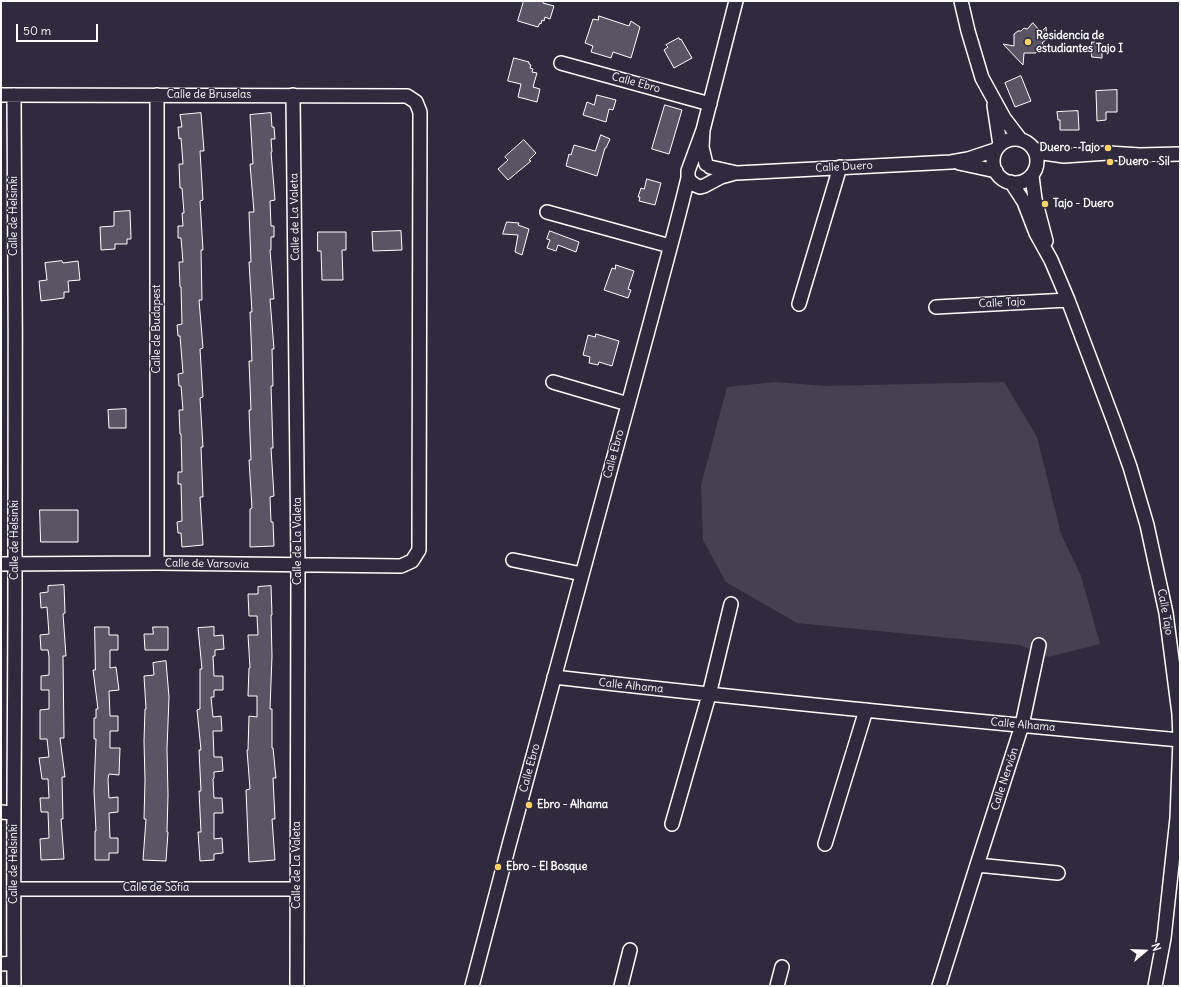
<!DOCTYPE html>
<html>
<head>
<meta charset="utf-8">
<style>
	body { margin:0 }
	#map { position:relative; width:1181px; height:987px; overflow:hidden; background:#2f2a3d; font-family:Delius,sans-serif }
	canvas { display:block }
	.frame { position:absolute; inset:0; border:2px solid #fff; pointer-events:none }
	.north { position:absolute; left:1125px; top:931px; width:40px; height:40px; -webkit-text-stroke:3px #2f2a3d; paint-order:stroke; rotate:71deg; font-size:11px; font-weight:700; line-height:16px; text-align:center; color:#fff }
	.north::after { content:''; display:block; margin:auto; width:14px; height:18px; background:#fff; clip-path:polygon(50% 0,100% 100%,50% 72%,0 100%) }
	.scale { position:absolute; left:16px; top:24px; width:82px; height:18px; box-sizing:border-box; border:2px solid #fff; border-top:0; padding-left:5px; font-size:12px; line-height:14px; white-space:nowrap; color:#fff; -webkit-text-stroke:3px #2f2a3d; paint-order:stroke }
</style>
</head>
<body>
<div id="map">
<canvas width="1181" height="987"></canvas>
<div class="frame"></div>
<div class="north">N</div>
<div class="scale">50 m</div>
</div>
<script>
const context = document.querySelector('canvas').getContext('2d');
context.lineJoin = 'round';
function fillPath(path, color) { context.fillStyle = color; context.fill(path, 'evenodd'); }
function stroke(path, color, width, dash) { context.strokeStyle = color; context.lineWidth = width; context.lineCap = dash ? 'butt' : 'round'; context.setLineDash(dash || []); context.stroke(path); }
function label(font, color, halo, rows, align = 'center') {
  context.font = font + ' Delius,sans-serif'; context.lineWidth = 3; context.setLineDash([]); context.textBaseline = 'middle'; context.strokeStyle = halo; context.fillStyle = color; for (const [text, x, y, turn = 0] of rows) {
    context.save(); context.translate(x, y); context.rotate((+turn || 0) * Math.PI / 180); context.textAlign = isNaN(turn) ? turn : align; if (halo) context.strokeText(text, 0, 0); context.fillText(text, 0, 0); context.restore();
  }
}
const green = new Path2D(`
	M776,382L824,386L1004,382L1037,437L1061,534L1081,576L1100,644L1048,657L1020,645L797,623L726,582L703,540L701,485L727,387Z`);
const building = new Path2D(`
	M524,1H543V3L554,6L550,19L545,17L544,21L542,20L541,24L540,23L538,27L518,21Z
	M599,16L629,26L631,21L640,27L631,58L613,52L611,58L591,52L593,46L585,43L593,19L598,20Z
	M1033,23L1041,32L1046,27L1047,39L1042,43L1044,45L1036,53H1024L1023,65L1003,44L1014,46V34L1018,31H1021L1024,28L1027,29Z
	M679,38L680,40L681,39L692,58L674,68L664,50L668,47L666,45Z
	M1092,42L1102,43V58L1092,57Z
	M514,58L529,62V64L531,65L530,68L533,69L532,72L537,73L533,87L540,89L537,102L518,97L521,84L508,81Z
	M1021,76L1031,101L1015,107L1005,83Z
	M1117,90V112H1106V120L1097,121L1096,91Z
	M597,95L616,100L613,110L609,109L606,122L583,115L587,102L594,105Z
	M665,105L682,110L669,154L652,149Z
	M1078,111L1079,130H1060V120H1058L1057,112Z
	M201,113L204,151H200L203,200L200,201L203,250H201L202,300H199L203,348L200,349L203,397L200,398L203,447H201L203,497H200L203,545L182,547L181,533H178L177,522L182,521L181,484H178V472H182L181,434H180L179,410H183L181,386H179L178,374L183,373L180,336H178L177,325L182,324L181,287H180L179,262H183L181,238H178V226H183L182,213H184L182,188H180L179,164H183L181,138L179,139L178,127H182L180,115Z
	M271,113L272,127H274L275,139H271L272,152H271L275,200L270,201L271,226H274V237H271V250H270L274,299H270L274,349H272L273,386H271L273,448H271L274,496L270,497L271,522H273L274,546L250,547V509L252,508L249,460H251L249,410H251L249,361H252L250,312H252L249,262H251L249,212H254L250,164H253L250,115Z
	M601,135L610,139L606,148H605L597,176L566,166L569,154L571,155L574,145L595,151Z
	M524,140L536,153L529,160L531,161L508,180L498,169L508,160L505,157Z
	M647,179L661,183L655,205L639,201L640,197H638L641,188L644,189Z
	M130,211L131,239H127V244H115V249L101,250L100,227L114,226V212Z
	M507,222L519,223L518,225L529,229L522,255L515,252L518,235L503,234Z
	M401,231L402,250L373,251L372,232Z
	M550,231L579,242L576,252L558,245L556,251L547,248L550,240L547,239Z
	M318,232H346V250H342L343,280H322L321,251H318Z
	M62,261L63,263L78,261L80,280L68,281L69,292H64V298L41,301L39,281L47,280L45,263Z
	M616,265L634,271L628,289L631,290L628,298L604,290L612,268L615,269Z
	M596,334L619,341L612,366L599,362L598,365L589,363L590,357L583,355L588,335L595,337Z
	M126,409V428H109L108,410Z
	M40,510H78V542H41Z
	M64,585L65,613L63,614L66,656H63L64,738H60L65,777H62L63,819H61L64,859L41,860L40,839L49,838L48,812H41L40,798H49L48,779H42L39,758L49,757L47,739H40V710L49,709V690H41V676L49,675V657L48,650H41L40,635L49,634L47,607L41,608L40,593L48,592V586Z
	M271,586L272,615H271L272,656L270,709H272V748H273L276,778H273L275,819H272L275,860L249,862L246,790L250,789L247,750H248L249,716L257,717V696H248L249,668H250L248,635H258L257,616H249L248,594H258V587Z
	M95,627H109V635H118V650H110V668L116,667L119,690L109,691L110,716H118V731H110V748H120L119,775L109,774L108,779L109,798L118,797V812L109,813L110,838H118V853H109V860H95V831H96L94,791L96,739H94V718H96V709H98L93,670H95Z
	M153,627H168V650H145L144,634H153Z
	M214,627V636L223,635L224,649L215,650V656H213L214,676H223V690H214V697H211L213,717L221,716L222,731H213L214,757H222L223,771L214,772V778L213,779L214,798H222L223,813H214V839L222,838L223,853L214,854V860L200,861L198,832H201L199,791H201L199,750H201L197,710L200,709V669H202L198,628Z
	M166,661L169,697L167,749L168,795L167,832H168L166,861L143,860L146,819H144L145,780L144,741L145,709H146L144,676L154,675L153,663Z`);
const minor = new Path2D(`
	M961,1L968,31L982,78L1004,118L1020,139
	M561,63L710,104
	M1,95L407,96L416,102L420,112L419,550L412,561L401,566L157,563L1,564
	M293,95L298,565L297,986
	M994,105L1000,145
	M703,130L736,1
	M993 161a22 22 0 1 1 44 0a22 22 0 1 1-44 0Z
	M1033,148L1043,153L1064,156L1108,153L1140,155L1180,154
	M959,163L996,171
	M706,164L702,147L703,130L688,171V178L691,182L695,185L700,187L704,186L721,177L735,173
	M710,167L737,173L951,162L968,159L995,150
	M1032,176L1035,199L1046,241
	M1011,182L1024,202L1036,233L1051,260L1068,300L1114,422L1130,467L1147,525L1166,613L1179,714L1180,740L1177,818L1164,938L1155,986
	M547,212L670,246
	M799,304L840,167
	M936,307L1068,300
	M553,382L628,404
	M513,560L582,574
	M157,563V95
	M554,677C763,701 971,721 1180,740
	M1,812L13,813
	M672,824L709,695L731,604
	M825,844L866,710
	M977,865L1058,873
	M14,889H297
	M1,964L13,963
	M14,986C13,846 15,705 15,565C16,408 15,252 14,95
	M472,986L509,845L652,316C664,270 677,224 688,178
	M621,986L630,950
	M777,986L782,967
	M939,986L977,865L1022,725L1039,645`);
const markers = [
	[1028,42,4,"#ffd166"],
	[1108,148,4,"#ffd166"],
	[1110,162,4,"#ffd166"],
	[1045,204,4,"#ffd166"],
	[529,805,4,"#ffd166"],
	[498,867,4,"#ffd166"]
];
const poiNames = [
	["Residencia de",1036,36],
	["estudiantes Tajo I",1036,49],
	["Duero - Tajo",1100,148,"right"],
	["Duero - Sil",1118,162],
	["Tajo - Duero",1053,204],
	["Ebro - Alhama",537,805],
	["Ebro - El Bosque",506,867]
];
const streetNames = [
	["Calle Ebro",636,83,15],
	["Calle de Bruselas",209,95],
	["Calle Duero",844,167,-3],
	["Calle de Helsinki",14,216,-90],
	["Calle de La Valeta",295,217,-91],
	["Calle Tajo",1002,303,-3],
	["Calle de Budapest",157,329,-90],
	["Calle Ebro",614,454,-75],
	["Calle de Helsinki",15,540,-90],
	["Calle de La Valeta",298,541,-90],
	["Calle de Varsovia",207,564,1],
	["Calle Tajo",1165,612,80],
	["Calle Alhama",631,686,6],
	["Calle Alhama",1023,725,5],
	["Calle Ebro",530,768,-75],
	["Calle Nervión",1005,779,-72],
	["Calle de Helsinki",14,864,-90],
	["Calle de La Valeta",297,865,-90],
	["Calle de Sofía",156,888]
];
fillPath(green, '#464152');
fillPath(building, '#595564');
stroke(building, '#fff', 1);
stroke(minor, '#fff', 16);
stroke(minor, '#2f2a3d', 13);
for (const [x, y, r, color] of markers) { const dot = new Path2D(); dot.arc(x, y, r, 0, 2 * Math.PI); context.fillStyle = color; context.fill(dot); stroke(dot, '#2f2a3d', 1.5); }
label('bold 11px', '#fff', '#2f2a3d', poiNames, 'left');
label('11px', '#fff', '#2f2a3d', streetNames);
</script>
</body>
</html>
